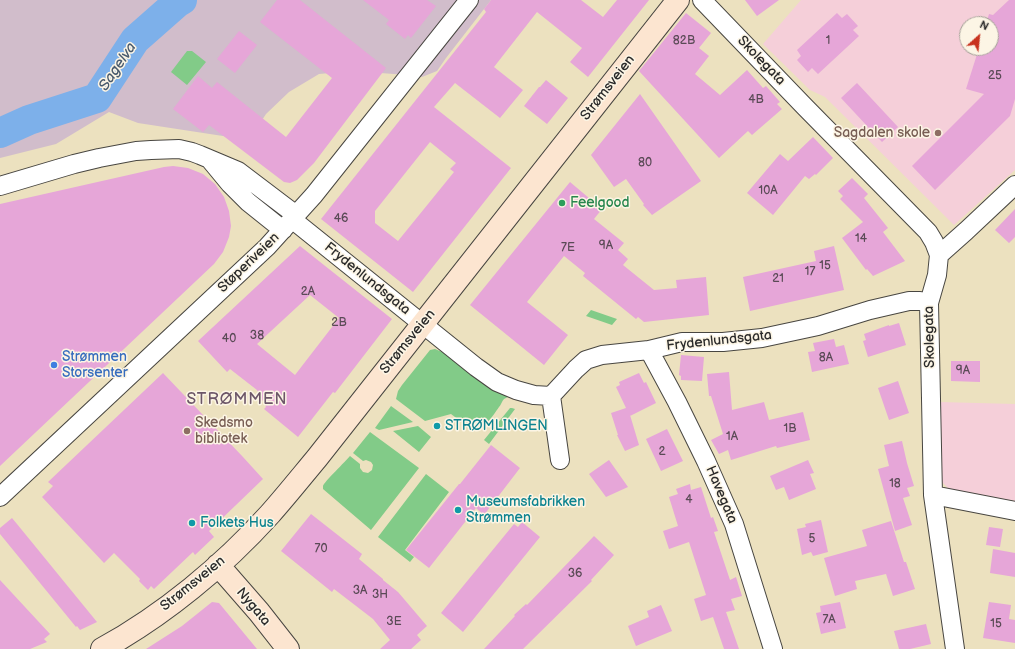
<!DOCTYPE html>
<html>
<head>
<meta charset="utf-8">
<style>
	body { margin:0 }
	#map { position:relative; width:1015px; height:649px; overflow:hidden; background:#ece1bf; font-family:"Balsamiq Sans",sans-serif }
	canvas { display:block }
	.north { position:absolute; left:959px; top:16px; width:40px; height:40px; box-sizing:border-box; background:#fcf5e5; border:1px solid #a8a49b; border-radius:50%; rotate:27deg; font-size:11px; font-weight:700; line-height:16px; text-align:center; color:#2b2b2b }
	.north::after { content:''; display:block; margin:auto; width:14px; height:18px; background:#c8321e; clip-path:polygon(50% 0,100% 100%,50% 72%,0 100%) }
</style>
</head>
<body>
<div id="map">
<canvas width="1015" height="649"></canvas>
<div class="north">N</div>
</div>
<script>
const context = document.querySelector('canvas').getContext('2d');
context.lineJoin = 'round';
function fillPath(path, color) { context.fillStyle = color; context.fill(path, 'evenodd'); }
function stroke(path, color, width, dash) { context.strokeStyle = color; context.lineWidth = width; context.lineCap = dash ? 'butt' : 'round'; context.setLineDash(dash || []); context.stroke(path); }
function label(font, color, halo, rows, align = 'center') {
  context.font = font + ' "Balsamiq Sans",sans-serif'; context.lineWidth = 3; context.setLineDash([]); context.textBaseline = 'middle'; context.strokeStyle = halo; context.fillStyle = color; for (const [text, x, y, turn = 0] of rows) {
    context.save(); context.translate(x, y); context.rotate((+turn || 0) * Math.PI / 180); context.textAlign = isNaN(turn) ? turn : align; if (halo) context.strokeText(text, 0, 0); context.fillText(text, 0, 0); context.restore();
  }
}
const built = new Path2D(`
	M801,0H1015V170L954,225L825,97L810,90L763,44ZM967,24H991V48H967Z
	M939,402L1015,404V501L954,491L948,488L939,479Z`);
const industrial = new Path2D(`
	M0,0H491L446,58L437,71L422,77L407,75L354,71L319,74L289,92L266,114L249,140L138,123L109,112L56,144L0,158Z`);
const green = new Path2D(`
	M187,51H192L206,62L187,85L171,72Z
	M591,310L617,319L612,325L586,316Z
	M435,349L452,356L509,395C508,397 506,398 504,399C502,401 501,405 499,407C492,417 485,429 472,430L451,414L425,421L396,399L398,391L402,385L430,350Z
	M391,406L413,422L379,430L375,428Z
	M510,408H512L515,409L489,444L484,440Z
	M418,426L431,437L419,452L393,431Z
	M370,432L419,468L371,530L323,489C323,488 323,487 323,486C324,482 346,461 350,456L360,464V468L363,472L368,473L372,470L373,465L371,462L366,460L363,461L353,453Z
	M426,474L449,492L405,550L414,557L410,562L378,537Z`);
const river = new Path2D(`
	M0,133L29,120L97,98L135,40L177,3L182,0`);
const building = new Path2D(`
	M277,0H300L386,68L314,163L297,180L290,183L284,182L209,125L203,132L173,109L198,76L212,88L217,82L286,137L332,78L260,22Z
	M363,0H427L436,6L411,38L408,35L405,39L386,24L389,20Z
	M491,0H581L603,17L617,0H649L588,77L570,62L582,48L537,12L494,67L523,90L500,118L455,83L434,107L511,168L413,292L321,219L486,12L484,9ZM430,142L456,163L450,169L454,172L398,241L375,223V211Z
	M745,0H779L757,16Z
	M1009,0H1015V99L1010,116L935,190L912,166L984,94L966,89L979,48H991V24H986L989,14L993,15Z
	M686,13L711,33L699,48L709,56L695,74L720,95L747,70L763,88L766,86L780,102L777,104L782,109L752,135L748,131L719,158L639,71Z
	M837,13L842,18L847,14L858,26L853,30L859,36L818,74L812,68L808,72L797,60L801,56L797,50Z
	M239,31L257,45L235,73L217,59Z
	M546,80L568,98L547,124L524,106L539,87H540Z
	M857,83L898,127L882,142L841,98Z
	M640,94L701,181L652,215L643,205L644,204L626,179L614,187L591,155Z
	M813,137L833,158L816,175L815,174L809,179L805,176L773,215L747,193L780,154L788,161Z
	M173,166L188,168L203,174L215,184L224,197L229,211L231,226L229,237L223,252L214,264L0,466V204L164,167Z
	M852,178L868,194L864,198L888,228L883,232L905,261L873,276L867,269L866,270L842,238L863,222L840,199L843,196L838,191Z
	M570,182L602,209L594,219L624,243L618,250L628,259L623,265L654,290L677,288L676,280L706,277L709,315L644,322L638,317L636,319L583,276L585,273L564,256L527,302L568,335L544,365L470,305Z
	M1015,209V237L1009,243L995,230Z
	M300,246L392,319L335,393L333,392L298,437L264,409L266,407L257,390L230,369L227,372L198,341ZM310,295L339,318L295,375L257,344Z
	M834,246L844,290L750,311L743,277L816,261L814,251Z
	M899,323L906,345L868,357L863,341L866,340L864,334L889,325V326Z
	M834,339L836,347L844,345L849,364L812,372L808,352L815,351L813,343Z
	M681,355L704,357L702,381L681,380V376L679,375Z
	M951,361H980V382L951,381Z
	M729,372L732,410L764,402L769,420L803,412L810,440L777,448L776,446L731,460L728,450L719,454L711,440L723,434L711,396H709L707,374Z
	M163,373L243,457L263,479L209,531L214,537L195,555L193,552L154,589L151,586L148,590L139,581L140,579L114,553L104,563L42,497L53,486L48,482Z
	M639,373L644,383L646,382L656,403L630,416V415L639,445L625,451L617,435H618L611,413L626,408L616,387L620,385L619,382Z
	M898,381L909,413L889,420L878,388Z
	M667,429L683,461L661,471L646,439Z
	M902,441L907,463L914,486L907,488L910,496L903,498L912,525L895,531L878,469L889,466L884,445Z
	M491,445L520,468L484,515L476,508L429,568L406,550L459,484H460Z
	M609,460L628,487L606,497L589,474Z
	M808,460L814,473L810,474L816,489L789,500L784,487L776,490L770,476Z
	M690,484L691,490L701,487L711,518L713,517L718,531L714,532L730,580L736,577L742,596L731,599L735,610L726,612L739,649H724L713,617L701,621L694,599L706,595L689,542L669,549L663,531L678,526L669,497L678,494L676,489Z
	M311,514L362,554L359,559L383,579V580L398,592L427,626L417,635L421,640L411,649H380L390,640L373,619L334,589L332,592L281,551Z
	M12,518L17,524L97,622L80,630L77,626L76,627L0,534V528Z
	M821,520L828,552L813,556L811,552L802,555L797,529L806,527L805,524Z
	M891,521L904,562H906L915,589L893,596L886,574L855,581L857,589L835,596L824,558L867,546L862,530Z
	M522,522L540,537L463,632L441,613L514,524L518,527Z
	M989,527L1003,529L1000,547L986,545Z
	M594,536L614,555L591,580L592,581L523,649H484L515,616L514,615L526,604L527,605Z
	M993,549L1015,553V577L990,573Z
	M0,580L50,634L44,639L47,642L30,649H0Z
	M212,602L219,603L257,649H146L182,626Z
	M840,602L846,628L821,634L816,613L821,612L820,606Z
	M989,602L1011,605L1009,619L1015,620V643L983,638Z
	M661,605L672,631L636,646L628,626L649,617L647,611Z
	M926,624L931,644L910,649H899L894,631Z`);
const minor = new Path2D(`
	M702,0L805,107L928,232L934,242L939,255L937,275L929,303L933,495L955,649
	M211,161L230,184L248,202L283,230
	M0,186L74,164L99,158L136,151L151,150L179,149L192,152L200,155L238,171L296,215
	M293,220L476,367L497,382L516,390L534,395L551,396L576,369L586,360L602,355L649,350L682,342H723L762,338L818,326L870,310L909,301H920L929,303
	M939,255L966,231L1015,185
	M649,350L677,402L706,461L734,524L773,649
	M551,396L560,460
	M933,495L1015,511
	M0,497L267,247L314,195L469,0`);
const secondary = new Path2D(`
	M218,565L259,612L288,649
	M102,649C164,615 223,566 270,514C286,496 302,476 317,458L678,0`);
const markers = [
	[938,133,4,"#8d6e63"],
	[562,203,4,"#2e9e5b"],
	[54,365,4,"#3f7fe0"],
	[437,426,4,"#0f9aa8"],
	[187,431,4,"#8d6e63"],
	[458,510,4,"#0f9aa8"],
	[192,523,4,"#0f9aa8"]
];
const numberNames = [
	["82B",684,41],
	["1",828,41],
	["25",995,76],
	["4B",756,100],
	["80",645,163],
	["10A",768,191],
	["46",341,219],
	["14",861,239],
	["9A",606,246],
	["7E",568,248],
	["15",825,266],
	["17",810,272],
	["21",778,279],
	["2A",308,292],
	["2B",339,323],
	["38",257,336],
	["40",229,339],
	["8A",826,358],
	["9A",963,371],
	["1B",790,429],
	["1A",732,437],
	["2",662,452],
	["18",895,484],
	["4",689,500],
	["5",812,539],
	["70",321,549],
	["36",575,574],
	["3A",360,591],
	["3H",380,595],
	["7A",829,620],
	["3E",394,622],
	["15",996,624]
];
const streetNames = [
	["Skolegata",761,61,46],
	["Strømsveien",608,88,-52],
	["Støperiveien",249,263,-44],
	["Frydenlundsgata",367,279,39],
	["Skolegata",930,337,-91],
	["Frydenlundsgata",719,341,-6],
	["Strømsveien",408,342,-51],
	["Havegata",721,495,67],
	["Strømsveien",193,584,-39],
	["Nygata",253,607,50]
];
const educationNames = [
	["Sagdalen skole",930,133],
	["Skedsmo",195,423,"left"],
	["bibliotek",195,439,"left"]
];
const leisureNames = [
	["Feelgood",570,203]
];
const shopNames = [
	["Strømmen",62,357],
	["Storsenter",62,373]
];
const cultureNames = [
	["STRØMLINGEN",445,426],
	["Museumsfabrikken",466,502],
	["Strømmen",466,518],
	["Folkets Hus",200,523]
];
const waterNames = [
	["Sagelva",118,67,-56]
];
const quarterNames = [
	["STRØMMEN",237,400]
];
fillPath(built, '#f5cfd9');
fillPath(industrial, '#d1bdcb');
fillPath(green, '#82cb88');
stroke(river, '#7db0ea', 30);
fillPath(building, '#e6a6d8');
stroke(minor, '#484641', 20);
stroke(secondary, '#484641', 24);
stroke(minor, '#fff', 18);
stroke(secondary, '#fce5d0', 22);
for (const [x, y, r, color] of markers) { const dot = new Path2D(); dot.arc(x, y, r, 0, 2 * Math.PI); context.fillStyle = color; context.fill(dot); stroke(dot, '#fcf5e5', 1.5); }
label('12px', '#5a4a56', null, numberNames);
label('14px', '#2b2b2b', '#fcf5e5', streetNames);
label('14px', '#785e54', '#fcf5e5', educationNames, 'right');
label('14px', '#27864d', '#fcf5e5', leisureNames, 'left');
label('14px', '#366cbe', '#fcf5e5', shopNames, 'left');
label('14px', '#0d838f', '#fcf5e5', cultureNames, 'left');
label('italic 15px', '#485a6e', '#fcf5e5', waterNames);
context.letterSpacing = '1px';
label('16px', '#6c5668', '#fcf5e5', quarterNames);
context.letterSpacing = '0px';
</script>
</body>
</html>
